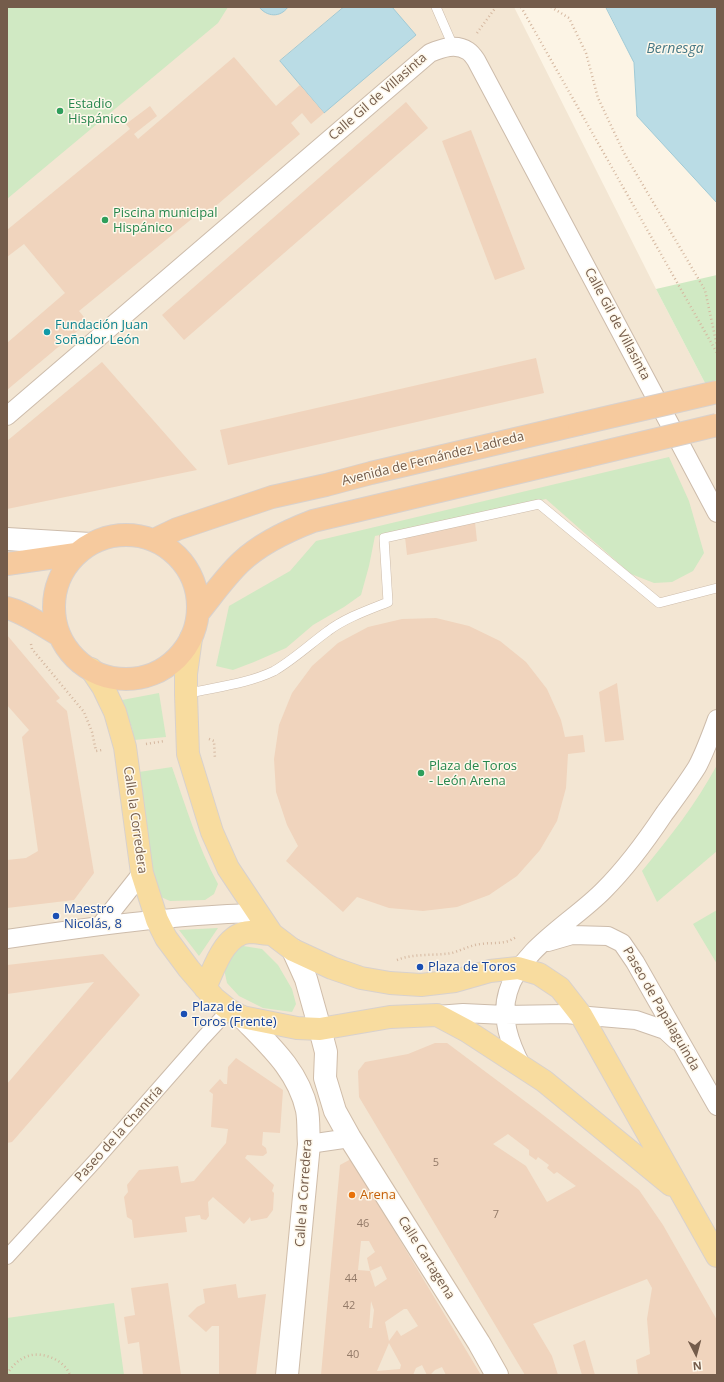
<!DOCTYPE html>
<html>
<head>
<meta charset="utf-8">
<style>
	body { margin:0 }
	#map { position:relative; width:724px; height:1382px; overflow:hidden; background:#fcf4e5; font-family:"Open Sans",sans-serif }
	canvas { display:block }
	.frame { position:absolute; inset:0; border:8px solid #745c4b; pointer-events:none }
	.north { position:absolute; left:676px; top:1334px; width:40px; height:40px; -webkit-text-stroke:3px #fef8eb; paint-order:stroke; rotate:174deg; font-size:11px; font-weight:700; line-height:16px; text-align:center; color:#745c4b }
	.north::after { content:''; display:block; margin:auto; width:14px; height:18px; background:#745c4b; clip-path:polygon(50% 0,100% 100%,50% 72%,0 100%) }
</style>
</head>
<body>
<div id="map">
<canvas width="724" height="1382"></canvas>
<div class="frame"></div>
<div class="north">N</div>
</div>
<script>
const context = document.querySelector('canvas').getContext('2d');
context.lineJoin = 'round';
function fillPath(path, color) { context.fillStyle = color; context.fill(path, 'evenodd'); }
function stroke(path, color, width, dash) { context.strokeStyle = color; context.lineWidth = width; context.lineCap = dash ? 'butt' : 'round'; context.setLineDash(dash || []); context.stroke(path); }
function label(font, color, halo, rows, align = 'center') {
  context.font = font + ' "Open Sans",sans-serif'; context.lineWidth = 3; context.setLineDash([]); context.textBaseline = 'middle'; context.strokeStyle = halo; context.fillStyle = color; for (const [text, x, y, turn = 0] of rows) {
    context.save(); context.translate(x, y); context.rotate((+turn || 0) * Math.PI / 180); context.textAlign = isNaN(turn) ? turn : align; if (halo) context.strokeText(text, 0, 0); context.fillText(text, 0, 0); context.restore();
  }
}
const residential = new Path2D(`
	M7,7H514L656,289L717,406V1375H7Z`);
const green = new Path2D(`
	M7,7H228L218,23L7,199Z
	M717,275V406L656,289Z
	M669,457L689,501L704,553L693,571L672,582L654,583L631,574L546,499L375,536L369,566L361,595L344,607L313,625L286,648L254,662L233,670L216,666L229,606L290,571L316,541Z
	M159,693L166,737L134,740L132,728L122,700Z
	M717,765V851L657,902L642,871C670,837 696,804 717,765Z
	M172,767C186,807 198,847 218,884L214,894L205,900L170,901L161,897L154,882L139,772Z
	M717,910V964L693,924Z
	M218,928L199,956L179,930Z
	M243,946L262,949L278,965L292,989L296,1004L292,1012L263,1008L239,996L227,983L224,969L228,955Z
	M114,1303L124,1375H7V1318Z`);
const water = new Path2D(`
	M259,7H288C280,18 267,17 259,7Z
	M344,7H392L416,35L324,113L280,61Z
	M606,7H717V203L637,116L634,63Z`);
const building = new Path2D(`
	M234,57L276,106L300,85L324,113L311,124L302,113L291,123L300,134L204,216L199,213L79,311L88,322L7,390V343L65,293L24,244L7,257V230L130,129L126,124L150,106L157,116L134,134L138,139Z
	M406,102L428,128L184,340L162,315Z
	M471,130L525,269L495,280L442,141Z
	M536,358L544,393L228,465L220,430Z
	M102,362L197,470L7,509V441Z
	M475,522L477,541L407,555L405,537Z
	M436,618L469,626L500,641L526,662L547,689L561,720L565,737L583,735L585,752L568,754L566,788L557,821L540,850L517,876L489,895L457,907L423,911L389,908L357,897L343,912L286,861L298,846L287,825L276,792L274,759L279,725L292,693L312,666L338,643L368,627L402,619Z
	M7,635L60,698L56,701L67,711L94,873L74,900L7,908V860L26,858L38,851L22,737L29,730L7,705Z
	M617,683L624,740L605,742L599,692Z
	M103,954L140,995L12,1142L7,1143V1084L94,982L7,994V965Z
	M435,1043H447L538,1111L639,1190L663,1225L717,1320V1375H638L636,1360L650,1354L647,1319L652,1288L647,1279L533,1324L552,1356L558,1375H525L359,1097L358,1071L365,1062L408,1054ZM508,1134L529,1150V1155L536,1160L538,1157L549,1165L547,1168L554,1174L557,1172L576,1186L547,1202L526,1166L493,1144Z
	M236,1058L283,1090L280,1133L263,1132L262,1145L266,1148L267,1153L263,1156L247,1155L245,1158L274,1185L272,1191L274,1193L273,1210L267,1218L251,1221L250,1217L244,1224L213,1197L208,1202L209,1216L206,1220L201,1219L200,1215L185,1217L187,1232L134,1238L132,1220L127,1217L124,1197L128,1192L127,1185L139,1170L178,1166L181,1183L194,1181L226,1143L228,1129L211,1127L213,1094L209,1091L220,1079L224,1084H227L228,1067Z
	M351,1159L481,1375H446L442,1367L435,1370L430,1375H427L422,1365L416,1368L413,1375H321L340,1165ZM361,1241H369L375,1252L367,1258L370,1271L381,1266L387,1279L375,1287L370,1271L358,1270ZM371,1301L374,1310L372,1328H369ZM404,1309H407L418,1326L401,1336L397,1330L389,1341L385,1322ZM389,1343L401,1365L400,1369L377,1371Z
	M168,1283L181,1375H143L139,1342L128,1344L124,1317L135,1315L131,1288Z
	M236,1284L238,1298L266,1294L256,1375H219V1326H212L206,1332L188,1316L197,1307L205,1303L203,1289Z
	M585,1340L595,1375H582L573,1345Z`);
const path = new Path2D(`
	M521,7L717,353
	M551,7L569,18L586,53L598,98L624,153L705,290L717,346
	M477,33L496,7
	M31,644L32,649L84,712L92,732L96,751L102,750
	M209,739L214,741L215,759
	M146,744L165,741
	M397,960C414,953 434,956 452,953C462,950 471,945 481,944C494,942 505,945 516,937
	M7,1374C12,1366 19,1359 28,1356C42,1351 65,1360 70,1375`);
const service = new Path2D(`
	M436,7L453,46
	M186,694C215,687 247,684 274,671C293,660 310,644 328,631C345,618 368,610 388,602L384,538L539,504L659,603L717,588`);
const pedestrian = new Path2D(`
	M7,1257L96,1160L203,1038L229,1010`);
const minor = new Path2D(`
	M7,416L430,53C442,48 456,43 468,51C471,53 474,57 476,60L717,513
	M100,926L142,873
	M7,939C90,927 173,915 256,913
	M548,942L572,935L608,936L622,943L635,962L717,1106
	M437,1015L463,1013L505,1015L565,1014L636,1020L665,1030L677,1041
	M522,1067C510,1044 500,1018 508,992C520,949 574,921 604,890C627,867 646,841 664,814C675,799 687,783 697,767C705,752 711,735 717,719
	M309,1144L350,1138`);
const tertiary = new Path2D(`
	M7,539L90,544`);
const secondary = new Path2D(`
	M293,950L306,979L320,1029L326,1052L325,1078L335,1111L350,1138L479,1343L497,1375
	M242,1017C269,1045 298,1070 307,1110C309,1121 308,1133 309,1144L287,1375`);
const primary = new Path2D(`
	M191,638L186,674V694L188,754L212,832L228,868L272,934L293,950L332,968L361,978L390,983L421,985L455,981L490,971L518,968L539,974L560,988L581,1015L717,1256
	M91,669L103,687L115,712L125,747L142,873L157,920L166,938L189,969L214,998L229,1010L242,1017L297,1028L320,1029L390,1017L437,1015L467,1031L544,1081L671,1185
	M205,988C214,969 224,933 250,932C257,932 265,934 272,934`);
const trunk = new Path2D(`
	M54 607a72 72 0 1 1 144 0a72 72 0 1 1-144 0Z
	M154,540L177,529L272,497L326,485L371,473L579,424
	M7,564L76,554
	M7,608C24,612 43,626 59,635
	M199,612C212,596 226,576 241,562C261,543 287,531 313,521L587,456`);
const trunkBridge = new Path2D(`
	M579,424L717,392
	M587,456L717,425`);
const markers = [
	[60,111,4,"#2e9e5b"],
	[105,220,4,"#2e9e5b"],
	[47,332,4,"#0f9aa8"],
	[421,773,4,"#2e9e5b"],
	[56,916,4,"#1a4fb4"],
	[420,967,4,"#1a4fb4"],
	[184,1014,4,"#1a4fb4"],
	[352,1195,4,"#e8710a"]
];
const numberNames = [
	["5",436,1163],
	["7",496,1215],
	["46",363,1224],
	["44",351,1279],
	["42",349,1306],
	["40",353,1355]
];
const streetNames = [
	["Calle Gil de Villasinta",378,97,-41],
	["Calle Gil de Villasinta",617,324,62],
	["Avenida de Fernández Ladreda",433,459,-14],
	["Calle la Corredera",135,820,82],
	["Paseo de Papalaguinda",661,1009,60],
	["Paseo de la Chantría",119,1134,-48],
	["Calle la Corredera",304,1193,-86],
	["Calle Cartagena",426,1258,58]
];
const leisureNames = [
	["Estadio",68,104],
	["Hispánico",68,119],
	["Piscina municipal",113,213],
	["Hispánico",113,228],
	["Plaza de Toros",429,766],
	["- León Arena",429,781]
];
const cultureNames = [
	["Fundación Juan",55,325],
	["Soñador León",55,340]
];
const transitNames = [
	["Maestro",64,909],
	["Nicolás, 8",64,924],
	["Plaza de Toros",428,967],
	["Plaza de",192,1007],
	["Toros (Frente)",192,1022]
];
const foodNames = [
	["Arena",360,1195]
];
const waterNames = [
	["Bernesga",675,49]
];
fillPath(residential, '#f3e6d3');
fillPath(green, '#d0e9c3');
fillPath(water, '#badce5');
stroke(water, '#a0cad6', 1);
fillPath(building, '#f0d4bd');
stroke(service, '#cdbcab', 10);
stroke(pedestrian, '#cdbcab', 16);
stroke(minor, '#cdbcab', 20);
stroke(tertiary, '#cdbcab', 24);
stroke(secondary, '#d0bda9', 24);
stroke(primary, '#d8d1cd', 24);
stroke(trunk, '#d8d1cd', 24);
stroke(path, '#d5b8a0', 2.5, [1, 3]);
stroke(service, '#fff', 9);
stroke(pedestrian, '#fff', 14);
stroke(minor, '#fff', 18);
stroke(tertiary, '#fff', 22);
stroke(secondary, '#fff', 22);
stroke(primary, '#f8dc9f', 22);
stroke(trunk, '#f6ca9e', 22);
stroke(trunkBridge, '#d8d1cd', 24, []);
stroke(trunkBridge, '#f6ca9e', 22);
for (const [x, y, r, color] of markers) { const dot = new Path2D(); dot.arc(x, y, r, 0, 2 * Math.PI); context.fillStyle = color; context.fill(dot); stroke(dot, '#fef8eb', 1.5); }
label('11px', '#937a68', null, numberNames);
label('13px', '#745c4b', '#fef8eb', streetNames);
label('13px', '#27864d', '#fef8eb', leisureNames, 'left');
label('13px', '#0d838f', '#fef8eb', cultureNames, 'left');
label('13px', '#164399', '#fef8eb', transitNames, 'left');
label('13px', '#c56008', '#fef8eb', foodNames, 'left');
label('italic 14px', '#457886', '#fef8eb', waterNames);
</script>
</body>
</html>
